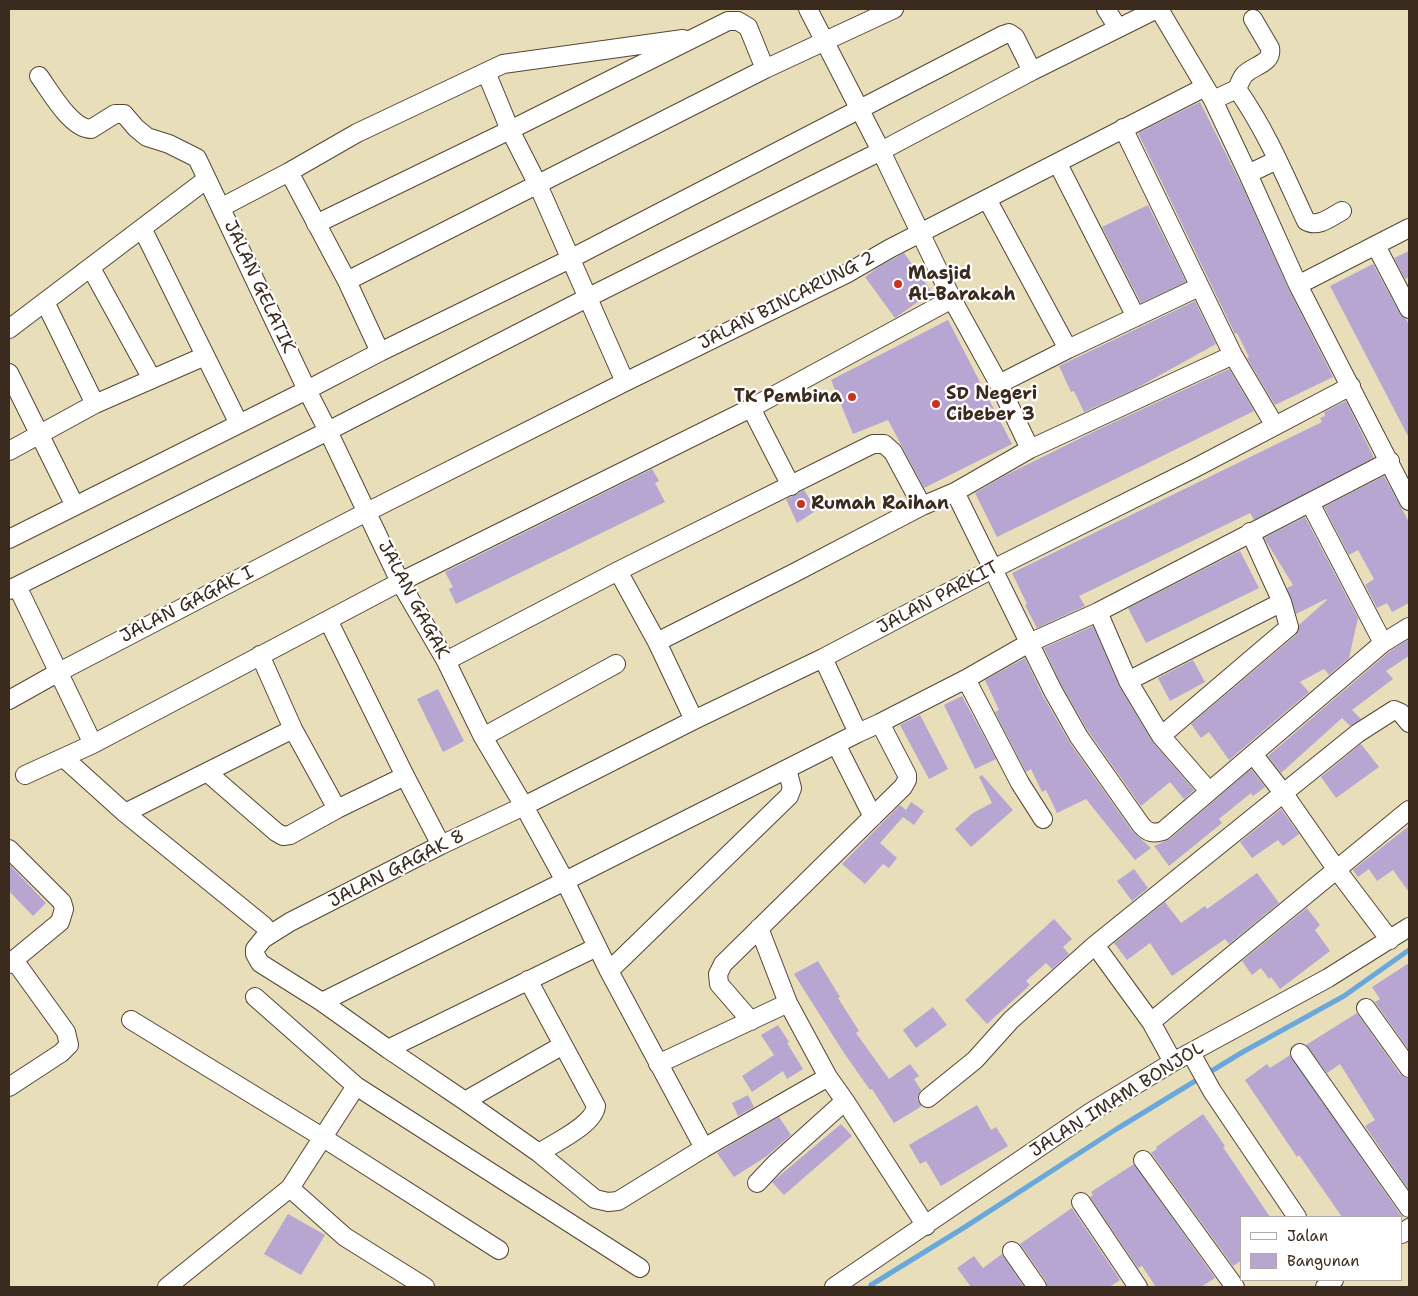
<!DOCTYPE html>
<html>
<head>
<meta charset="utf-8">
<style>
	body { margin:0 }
	#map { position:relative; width:1418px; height:1296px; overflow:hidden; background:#e8dfba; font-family:"Shantell Sans",sans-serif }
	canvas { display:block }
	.frame { position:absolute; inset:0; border:10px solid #3b2a1e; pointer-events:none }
	.legend { position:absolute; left:1240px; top:1216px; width:162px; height:65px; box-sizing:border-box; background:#fff; border:1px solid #b1aaa5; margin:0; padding:6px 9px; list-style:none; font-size:15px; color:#3b2a1e }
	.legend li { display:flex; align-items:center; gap:10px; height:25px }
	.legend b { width:25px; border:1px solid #b1aaa5 }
</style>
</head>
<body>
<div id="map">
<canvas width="1418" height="1296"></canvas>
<div class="frame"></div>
<ul class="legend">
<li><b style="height:6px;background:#fff"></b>Jalan</li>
<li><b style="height:14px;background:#b7a5d2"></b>Bangunan</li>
</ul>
</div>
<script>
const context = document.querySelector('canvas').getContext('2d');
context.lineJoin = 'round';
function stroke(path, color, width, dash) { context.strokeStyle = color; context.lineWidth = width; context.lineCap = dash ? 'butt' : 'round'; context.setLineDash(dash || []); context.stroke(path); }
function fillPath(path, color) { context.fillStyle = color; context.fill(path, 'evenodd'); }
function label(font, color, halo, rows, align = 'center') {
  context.font = font + ' "Shantell Sans",sans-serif'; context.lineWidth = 4.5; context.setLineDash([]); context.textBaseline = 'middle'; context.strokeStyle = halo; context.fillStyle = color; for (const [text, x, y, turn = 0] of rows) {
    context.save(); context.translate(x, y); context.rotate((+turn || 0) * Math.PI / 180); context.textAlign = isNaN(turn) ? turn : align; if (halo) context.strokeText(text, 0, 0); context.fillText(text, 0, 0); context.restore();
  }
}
const stream = new Path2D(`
	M871,1285L965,1227L1115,1130L1241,1053L1344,996L1409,950`);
const building = new Path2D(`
	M1200,102L1243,188L1289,290L1333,377L1275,405L1247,358L1249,357L1237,333L1235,334L1138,133Z
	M1148,205L1186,282L1141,303L1102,227Z
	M1409,251V277L1405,279L1394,258Z
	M904,253L932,292L895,318L865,277L880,266Z
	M1373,264L1400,314L1406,319L1409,325V438L1330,286Z
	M1195,301L1216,344L1135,389L1084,412L1074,391L1071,392L1059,366Z
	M948,320L1012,444L924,488L888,420L853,434L831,380Z
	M1229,369L1254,411L997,537L975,493L1004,476L1093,432Z
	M1346,401L1374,458L1254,520L1250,513L1079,596L1085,606L1037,628L1025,605L1027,604L1012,573L1322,422L1320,418L1325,416L1324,412Z
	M652,469L659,481L655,483L665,502L456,604L449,589L453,587L445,572Z
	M1384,476L1409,522V603L1392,612L1387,603L1377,608L1365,585L1374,579L1358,550L1349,555L1324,507Z
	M804,490L817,510L797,523L786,499Z
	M1305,517L1358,618L1349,658L1329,675L1324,669L1300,682L1309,692L1229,760L1209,732L1201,738L1191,724L1296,635L1299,631V625L1327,600L1326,599L1296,614L1287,588L1293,585L1264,538Z
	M1240,551L1259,588L1146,643L1128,608Z
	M1093,626L1119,686L1152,741L1194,790L1184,799L1170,782L1141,806L1088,731L1062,686L1044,648Z
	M1409,639V656L1386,671L1393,679L1352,710L1361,719L1350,726L1342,718L1281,773L1268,756L1389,652Z
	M1025,658L1043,696L1070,743L1132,831L1151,848L1135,860L1086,799L1057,813L1046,790L1042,792L1031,769L1026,772L995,712L999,710L985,680Z
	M1193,660L1205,682L1170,701L1158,678Z
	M438,689L464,741L443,752L417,699Z
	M962,696L996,759L975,769L944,705Z
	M920,715L948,769L929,779L900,725Z
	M1361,744L1379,767L1336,798L1321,777Z
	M1251,769L1265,787L1253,796L1251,793L1219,819L1222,823L1169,866L1154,846L1170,839Z
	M982,775L1013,810L971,847L955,829L973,813L992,803L979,777Z
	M911,802L924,811L914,825L903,817L880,843L897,858L889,868L883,864L865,884L842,864L900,805L906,810Z
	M1281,809L1299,834L1283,846L1278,840L1252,858L1240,842Z
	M1409,826V892L1393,870L1377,881L1369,869L1358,877L1353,870Z
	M9,864L46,903L33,916L9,891Z
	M1134,869L1148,888L1132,901L1117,881Z
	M1257,873L1279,903L1229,944L1225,939L1172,976L1150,943L1127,960L1114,943L1165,902L1181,923L1205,906L1207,909Z
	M1307,908L1320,925L1315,930L1330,951L1280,989L1271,977L1269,979L1261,968L1252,975L1242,961Z
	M1054,919L1072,939L1063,947L1069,954L1052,969L1046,963L1026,981L1030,985L987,1024L965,1000Z
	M818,961L840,997L838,998L859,1031L856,1033L889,1079L910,1064L919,1076L914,1079L921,1090L917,1099L922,1106L894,1123L872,1089L870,1090L844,1053L794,974Z
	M1409,963V1050L1375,1002L1380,999L1372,987Z
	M933,1007L947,1025L916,1048L903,1030Z
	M1357,1013L1400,1074L1409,1079V1190L1365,1126L1375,1120L1340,1064L1327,1073L1306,1045Z
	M778,1025L789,1042L787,1043L803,1069L787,1079L783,1071L752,1092L742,1076L774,1055L761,1035Z
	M1290,1055L1400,1214L1404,1217H1342L1299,1155L1297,1157L1245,1080L1267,1064L1270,1068Z
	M748,1095L754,1107L738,1116L732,1103Z
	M977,1105L991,1130L996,1127L1008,1146L941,1186L926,1161L920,1164L909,1145Z
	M1203,1114L1225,1146L1223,1147L1270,1217H1242V1260L1233,1266L1151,1153L1157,1149L1156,1147Z
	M779,1117L791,1135L767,1156L734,1177L717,1153Z
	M841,1124L852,1136L784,1195L772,1182Z
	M1134,1164L1215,1278L1201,1287H1156L1142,1266L1138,1268L1090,1197L1093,1195L1091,1192Z
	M1072,1208L1120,1280L1109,1287H1047L1046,1281L1020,1244Z
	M288,1214L325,1235L301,1275L264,1254Z
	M1002,1254L1024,1287H971L957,1268L974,1256L983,1268Z`);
const street = new Path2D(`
	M808,9L881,151L952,299L999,384L1030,449
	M1106,9L1118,28
	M1159,9L1213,100L1248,174L1298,285L1409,501
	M486,72L510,130L538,185L625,382
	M39,76C50,91 71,129 91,129L115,114H124L136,128L147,137L169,144L197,158L207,179
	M1237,89C1239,84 1241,79 1244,75C1253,65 1273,64 1270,48L1253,19
	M1213,100L1237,89C1266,130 1285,176 1306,221C1318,228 1331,217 1342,211
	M1123,128L1233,355L1275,426
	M1058,164L1136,317
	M289,172L347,281L380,352
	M1248,174L1277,160
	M987,199L1068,349
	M222,207L289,172L357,133L503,64L683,39
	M316,224L510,130L728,21H738L748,27L765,69
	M142,228L239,424
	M1376,246L1409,309
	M91,268L152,379
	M347,281L765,69L894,9
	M1298,285L1409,228
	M45,302L95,404
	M9,329L207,179L307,390L328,431L400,582L446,661L483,737L524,806L565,881L609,971L704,1148
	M9,373L75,506
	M999,384L1068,349L1199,287
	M751,408L791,486
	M9,451L95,404L205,356
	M955,492L1053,691L1079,737L1141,825C1148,833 1153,834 1163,831L1383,643L1409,627
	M1310,503L1383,643
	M9,539L307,390L380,352L570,259L1003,35L1009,33L1015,37L1032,71
	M618,571L657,642L694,720
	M17,586L93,744
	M9,590L328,431L587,298L881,151L1032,71L1157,9
	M1098,612L1128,681L1161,736L1209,791
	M328,620L405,776L441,845
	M657,642L794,573L922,506L955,492L1030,449L1233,355
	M260,655L293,729L337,809
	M823,658L858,733
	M446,661L618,571L873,444H884L893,452L922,506
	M966,679L1020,783L1043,819
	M1128,681L1282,602
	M9,700L59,672L357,517L625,382L846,274L889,249L1205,87
	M1161,736L1289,627L1282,602L1250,532
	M483,737L616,664
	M836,744L873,817
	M1253,754L1284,794L1337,870L1390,940
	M64,758L125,813L263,925L271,934
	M208,773L276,832L283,836L290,835L337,809L405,776
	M25,775L93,744L400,582L751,408L952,299
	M125,813L293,729
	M9,849L62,902L64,909L60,922L9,964
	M759,928L788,1003L828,1077L845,1101L926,1226
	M609,971L789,796L792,788L787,769
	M528,980L596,1106C594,1125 554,1143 539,1153
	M255,997L356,1086L640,1268
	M322,1002L565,881L858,733L880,723L966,679L1029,643L1098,612L1390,461
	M1366,1008L1409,1068
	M131,1020L322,1137L499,1250
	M751,1021L719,984L718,974L723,964L903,787L907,780V775L880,723
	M1151,1022L1409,810
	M388,1049L597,947
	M1191,1053L1212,1091L1297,1217
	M1300,1053L1409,1208
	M1173,1062L1151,1022L1095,945L1358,733L1394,710L1401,713L1409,723
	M658,1064L788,1003
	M828,1077L704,1148L618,1201L608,1202L595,1199L539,1153L465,1101L388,1049L322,1002L260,963L255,954V949L263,939L290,922L441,845L524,806L694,720L823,658L983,574L1195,468L1351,386
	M9,1087L61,1053L69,1045L66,1032L14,960
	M928,1098L975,1060L1011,1020L1095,945
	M465,1101L563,1045
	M1143,1160L1235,1287
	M757,1183L775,1164L845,1101
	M290,1188L345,1237L425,1287
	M1081,1202L1138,1287
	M1402,1234L1409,1228
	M1012,1251L1037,1287
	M167,1287L290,1188L356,1086
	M834,1287L1091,1112L1173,1062L1328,978L1409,927
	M1325,1287L1334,1280`);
const markers = [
	[898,284,5,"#c8321e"],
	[852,397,5,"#c8321e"],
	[936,404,5,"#c8321e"],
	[801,504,5,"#c8321e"]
];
const poiNames = [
	["Masjid",908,274],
	["Al-Barakah",908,295],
	["SD Negeri",946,394],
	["Cibeber 3",946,415],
	["TK Pembina",842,397,"right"],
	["Rumah Raihan",811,504]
];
const streetNames = [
	["JALAN GELATIK",259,287,65],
	["JALAN BINCARUNG 2",787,301,-27],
	["JALAN PARKIT",938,598,-28],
	["JALAN GAGAK",413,600,62],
	["JALAN GAGAK I",187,605,-27],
	["JALAN GAGAK 8",397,869,-27],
	["JALAN IMAM BONJOL",1117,1100,-32]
];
stroke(stream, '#6aa8dc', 5);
fillPath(building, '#b7a5d2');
stroke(street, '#554535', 20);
stroke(street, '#fff', 18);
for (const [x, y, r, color] of markers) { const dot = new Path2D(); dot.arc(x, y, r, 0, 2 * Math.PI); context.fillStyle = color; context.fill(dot); stroke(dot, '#fff', 2); }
label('bold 18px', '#3b2a1e', '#fff', poiNames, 'left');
label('18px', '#3b2a1e', '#fff', streetNames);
</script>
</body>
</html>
